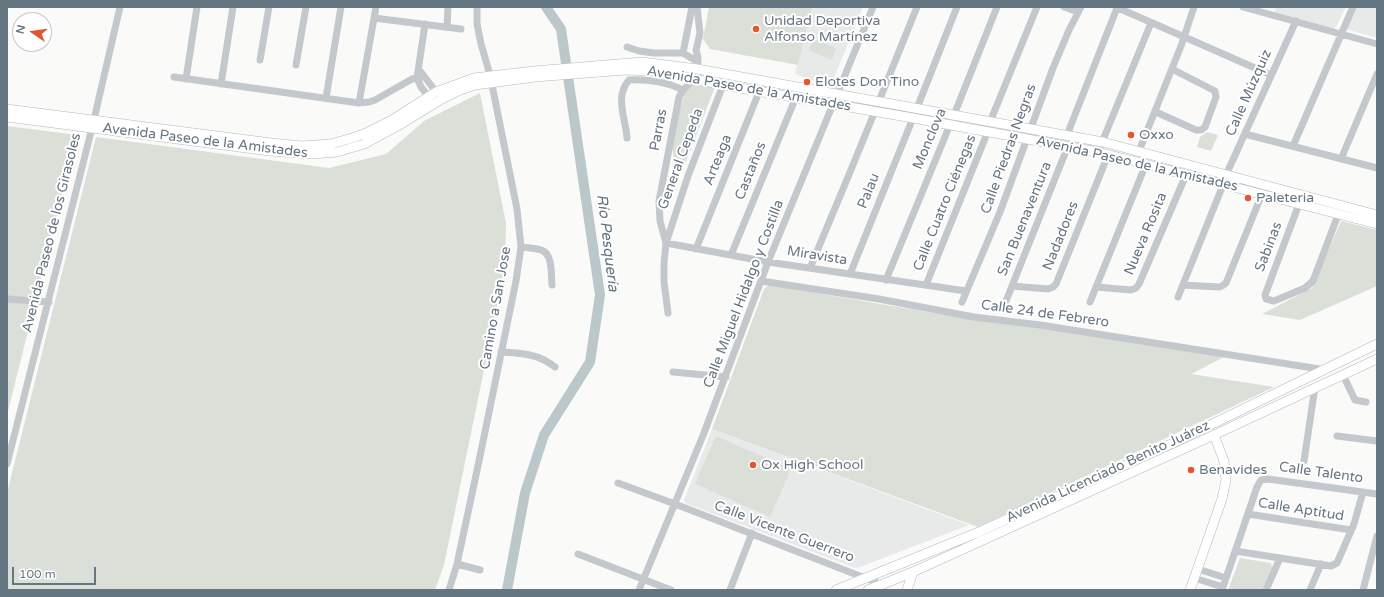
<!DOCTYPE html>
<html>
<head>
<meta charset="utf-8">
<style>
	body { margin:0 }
	#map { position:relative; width:1384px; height:597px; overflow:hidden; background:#fafaf8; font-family:"Varela Round",sans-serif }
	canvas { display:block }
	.frame { position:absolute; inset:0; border:8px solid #657683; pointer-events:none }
	.north { position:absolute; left:12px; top:12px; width:40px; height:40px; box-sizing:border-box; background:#fff; border:1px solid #c1c8cd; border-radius:50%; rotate:283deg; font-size:11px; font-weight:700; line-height:16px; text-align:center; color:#657683 }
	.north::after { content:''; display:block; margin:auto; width:14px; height:18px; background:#e4572e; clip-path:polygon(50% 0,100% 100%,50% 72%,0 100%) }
	.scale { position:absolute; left:12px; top:567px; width:84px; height:18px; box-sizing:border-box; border:2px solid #657683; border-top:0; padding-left:5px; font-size:12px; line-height:14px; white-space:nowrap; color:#657683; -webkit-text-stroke:3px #fff; paint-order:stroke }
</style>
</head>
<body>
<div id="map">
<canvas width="1384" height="597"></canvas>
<div class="frame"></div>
<div class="north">N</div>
<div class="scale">100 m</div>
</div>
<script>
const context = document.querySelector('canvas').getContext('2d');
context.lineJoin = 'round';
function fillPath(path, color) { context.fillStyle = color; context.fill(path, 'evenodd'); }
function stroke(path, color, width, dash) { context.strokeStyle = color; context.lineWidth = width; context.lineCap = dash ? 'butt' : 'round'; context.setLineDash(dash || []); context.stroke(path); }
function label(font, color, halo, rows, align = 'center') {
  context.font = font + ' "Varela Round",sans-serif'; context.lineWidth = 4; context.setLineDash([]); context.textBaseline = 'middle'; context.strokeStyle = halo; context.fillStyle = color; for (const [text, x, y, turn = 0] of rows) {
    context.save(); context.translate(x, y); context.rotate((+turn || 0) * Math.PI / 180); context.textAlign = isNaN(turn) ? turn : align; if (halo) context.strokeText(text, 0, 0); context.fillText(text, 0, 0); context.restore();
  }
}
const built = new Path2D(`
	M812,7H863L832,83L828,86L795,74Z
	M1276,7H1346L1337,25L1332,31L1273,16Z
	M1356,7H1377V38L1349,30L1347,27Z
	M712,429L969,525L860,567L855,568L685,503L684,500Z`);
const green = new Path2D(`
	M709,7H812L798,65L710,49L703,39Z
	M813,39L836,48L832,60L809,50Z
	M688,82L715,87L682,172L676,170L672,147L677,118Z
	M480,93L506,223L505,267L444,565L435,590H7V493L96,137L329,168L386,154L424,121Z
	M7,126L77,135L7,415Z
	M1207,132L1218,135L1211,151L1197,147L1200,137Z
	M1341,221L1377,230V286L1300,320L1262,314L1312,288Z
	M769,285L969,319L1040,327L1226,356L1191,374L1274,387L978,527L712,429L764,289Z
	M716,436L791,469L770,517L695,484Z
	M1240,558L1271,563L1272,568L1262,590H1228Z`);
const river = new Path2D(`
	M507,590L525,493L544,435L590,362L600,295L561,29L546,7`);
const street = new Path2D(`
	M1064,7L1078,12
	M1116,7L1271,75
	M1243,7L1377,44
	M374,18L461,29
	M425,24L417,78L421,87L428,96
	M447,27L448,7
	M627,47L639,51L654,53H683L698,62
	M683,53L692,7
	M260,60L269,7
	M296,65L306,7
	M421,72L436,92
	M174,77L359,103L369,102L375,100L412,79L424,76
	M186,79L197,7
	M221,84L233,7
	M723,85L688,176L666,243L768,262L966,291
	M326,98L341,7
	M879,101L917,7
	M359,103L376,7
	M917,108L957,7
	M1156,112L1196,130H1201L1205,127L1216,97L1215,91L1172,69
	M990,122L1037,7
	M1245,134L1377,168
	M1067,135L1117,8
	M627,138C626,119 614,97 629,80C646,79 668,82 683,90
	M1293,146L1353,7
	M1139,151L1181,46L1194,7
	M1098,152L1151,23
	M1341,159L1377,74
	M1226,175L1296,21
	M1299,204L1265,295L1266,299L1274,301L1305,288L1313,281L1338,215
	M521,247C528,248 535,248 541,250C553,253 551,275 552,285
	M696,249L761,87
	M731,255L796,97
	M810,268L848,177L875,111
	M850,274L913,118
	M886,280L954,115L997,7
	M761,281L879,299L974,317L1040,325L1326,370
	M926,285L988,131
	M1183,285L1219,287L1222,286L1226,283L1262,194
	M1012,286L1048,289L1053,287L1056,284L1108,155
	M1096,287L1131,290L1136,288L1139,284L1186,175
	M1178,297L1223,185
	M7,299L49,302
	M1006,301L1068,146
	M962,302L1000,212L1053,68L1069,30L1081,7
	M1090,302L1146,164
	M668,313L664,282V263L666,243L660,221L659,201L679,97L683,90L695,78L697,69L698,57L696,50L700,33L697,7
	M501,352C521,353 539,354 555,367
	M673,372L726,377
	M1343,375L1355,400L1366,402
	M1337,436L1377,441
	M1304,461L1315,387
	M7,464L92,128L120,7
	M618,483L675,504L883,585
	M1248,514L1351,530
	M1235,551L1331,566L1337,563L1354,524L1363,492
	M578,554L671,590
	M457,564L480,570
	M1198,569L1226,578
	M1194,578L1223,587
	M449,590L457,564L479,461L516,281L521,247L517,209L490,75L481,44L477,24V7
	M639,590L704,433L768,262L873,7
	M730,590L752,533
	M1222,590L1257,487L1261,480L1268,479L1377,494
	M1266,590L1280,558
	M1310,590L1321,564
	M1363,590L1377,536`);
const secondary = new Path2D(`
	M7,109L271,143L302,146L316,145L331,144L352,138L364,134L392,120L436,92L474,78L534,71L642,62L697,69L1103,142L1377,215
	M7,117L270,151L312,154L337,152L364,144L401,124L442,99L460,90L475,85L535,77L625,70L656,71L723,85L913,118L1098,152L1377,224
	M836,590L979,532L1171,444L1377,344
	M868,590L913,572L1214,435L1377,359
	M907,590L913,572
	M1190,590L1222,499L1226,480L1224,461L1214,435`);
const markers = [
	[756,29,4,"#e4572e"],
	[807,82,4,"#e4572e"],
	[1131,135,4,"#e4572e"],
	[1248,198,4,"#e4572e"],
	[753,465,4,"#e4572e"],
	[1191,470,4,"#e4572e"]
];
const poiNames = [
	["Unidad Deportiva",764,21],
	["Alfonso Martínez",764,37],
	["Elotes Don Tino",815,82],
	["Oxxo",1139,135],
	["Paleteria",1256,198],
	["Ox High School",761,465],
	["Benavides",1199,470]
];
const streetNames = [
	["Avenida Paseo de la Amistades",749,89,10],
	["Calle Múzquiz",1249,93,-66],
	["Parras",659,130,-79],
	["Monclova",930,139,-67],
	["Avenida Paseo de la Amistades",205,141,7],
	["Calle Piedras Negras",1009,149,-70],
	["General Cepeda",681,159,-70],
	["Arteaga",718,160,-68],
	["Avenida Paseo de la Amistades",1137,164,13],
	["Castaños",751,171,-68],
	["Palau",869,191,-68],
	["Calle Cuatro Ciénegas",945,203,-68],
	["San Buenaventura",1025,219,-68],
	["Avenida Paseo de los Girasoles",52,233,-76],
	["Nueva Rosita",1146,234,-67],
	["Nadadores",1061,236,-68],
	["Sabinas",1269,247,-69],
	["Miravista",817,256,9],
	["Calle Miguel Hidalgo y Costilla",744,294,-69],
	["Camino a San Jose",496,308,-80],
	["Calle 24 de Febrero",1045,314,8],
	["Avenida Licenciado Benito Juárez",1108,472,-25],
	["Calle Talento",1321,473,8],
	["Calle Aptitud",1301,510,9],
	["Calle Vicente Guerrero",784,532,21]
];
const waterNames = [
	["Río Pesquería",607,243,83]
];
fillPath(built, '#e8e9e9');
fillPath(green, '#dadfd7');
stroke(river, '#bbc7cb', 10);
stroke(secondary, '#b3babf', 10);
stroke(street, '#c3c8cc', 7);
stroke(secondary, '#fff', 9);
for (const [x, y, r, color] of markers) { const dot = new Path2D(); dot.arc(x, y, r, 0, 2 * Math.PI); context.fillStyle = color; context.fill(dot); stroke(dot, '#fff', 1.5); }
label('14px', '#657683', '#fff', poiNames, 'left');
label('14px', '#657683', '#fff', streetNames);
label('italic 15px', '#60757c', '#fff', waterNames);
</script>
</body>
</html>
